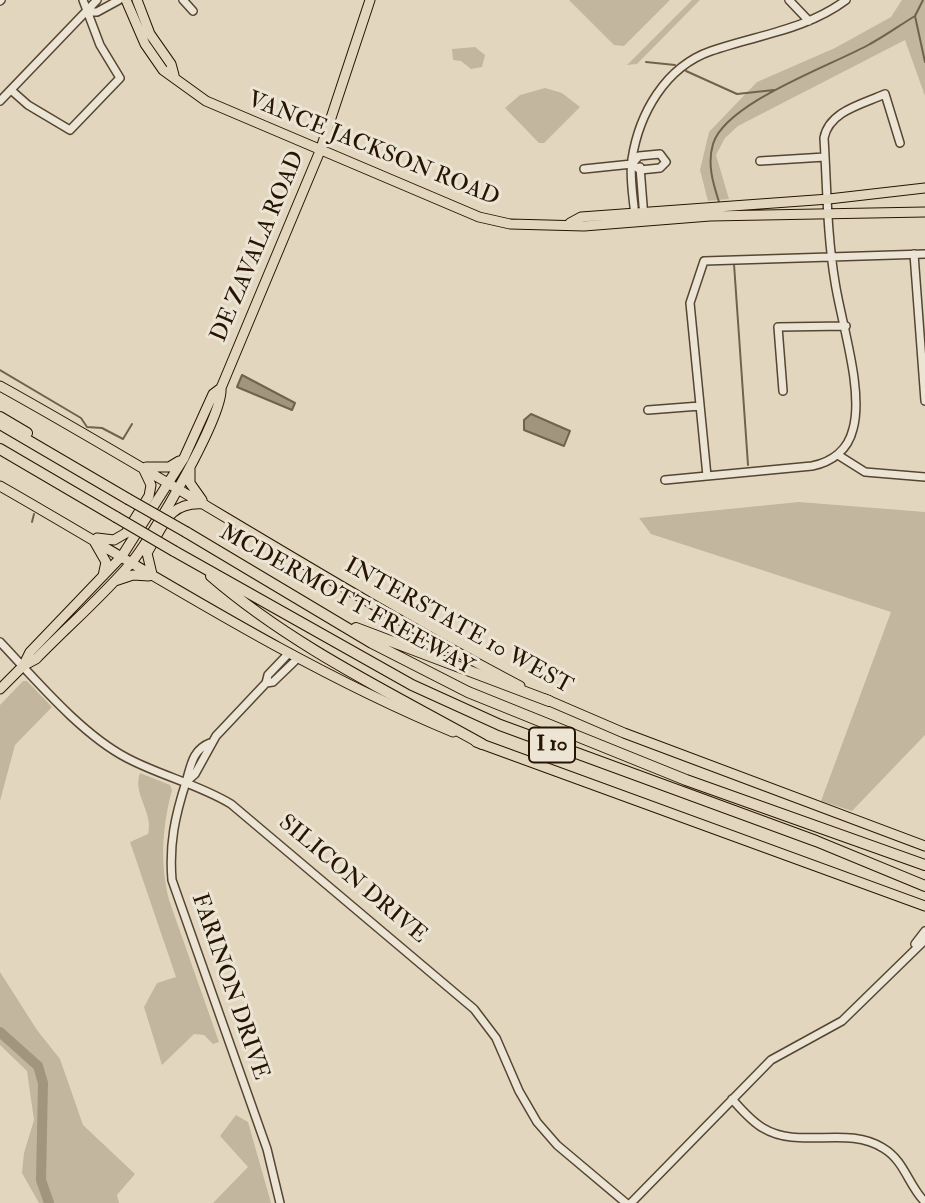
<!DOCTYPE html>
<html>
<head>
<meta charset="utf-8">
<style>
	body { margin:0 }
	canvas { display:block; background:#e2d7be }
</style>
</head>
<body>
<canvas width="925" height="1203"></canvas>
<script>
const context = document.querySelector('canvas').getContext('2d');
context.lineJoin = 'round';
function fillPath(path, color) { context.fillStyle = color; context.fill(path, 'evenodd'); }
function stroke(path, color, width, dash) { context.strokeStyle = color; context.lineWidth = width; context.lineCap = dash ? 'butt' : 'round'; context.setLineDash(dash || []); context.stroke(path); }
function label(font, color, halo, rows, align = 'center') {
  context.font = font + ' "IM FELL Double Pica",serif'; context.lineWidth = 6; context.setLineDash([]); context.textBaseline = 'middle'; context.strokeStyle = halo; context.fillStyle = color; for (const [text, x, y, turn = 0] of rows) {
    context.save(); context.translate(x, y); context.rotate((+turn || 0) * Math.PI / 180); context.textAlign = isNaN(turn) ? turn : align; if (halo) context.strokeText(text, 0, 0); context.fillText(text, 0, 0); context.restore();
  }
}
const green = new Path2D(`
	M569,0H670L624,46L614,45Z
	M692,0H700L637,64L627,65Z
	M902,0H925V96L905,40L738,126L725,138L716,155L729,199L708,201L700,170L709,132L757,82L835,48L891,17Z
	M475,47L485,55L482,67L471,69L461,61L453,60L452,49Z
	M545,88L562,93L580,107L544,143H539L505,108L520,95Z
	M799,502L925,512V735L852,811L821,801L891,612L651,534L639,518Z
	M23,681H27L52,707L15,745L0,801V705Z
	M140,773L170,785L172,790C162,828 160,863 169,900L219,1042L213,1044L204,1035L194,1034L162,1065L144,1007L157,983L176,977L130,842L148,834C154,813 132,794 140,773Z
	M0,972L37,1030L60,1059L83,1125L135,1174L117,1195L119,1203H39L22,1173L24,1153L34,1120L27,1071L0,1045Z
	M236,1115L248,1122L271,1203H213L248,1167L220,1136Z`);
const water = new Path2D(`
	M242,375L295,403L292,410L237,387Z
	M531,414L570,431L564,446L524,430V420Z`);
const stream = new Path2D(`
	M923,0L915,16L925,62
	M646,62L675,65
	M686,71L737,94L774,90
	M719,202C713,183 707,164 713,144C726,102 833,65 870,44C885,36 900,25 915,16
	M734,264L748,465
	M0,370L81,418L87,427L102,428L123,439L132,424
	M32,522L34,514`);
const river = new Path2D(`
	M0,1032L38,1066L43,1083L41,1180L49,1203`);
const minor = new Path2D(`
	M183,0L193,11
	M789,0L809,21
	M0,1L1,0
	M88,12H97L119,0
	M11,90L28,105L70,130L120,78L100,45L83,0
	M0,101L97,0
	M760,161L825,157
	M640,167L644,218
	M584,169L632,164L639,156L660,154L666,162L660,168L640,170L632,164
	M635,218C634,200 629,177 632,159C639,114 665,67 711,51C757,35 806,30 846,0
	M914,254L925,401
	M783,391L778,327L846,326
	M648,410L700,406
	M838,455L865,472L925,477
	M707,476L690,303L704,261L925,254
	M665,480L812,466C832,462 848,450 853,429C864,390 841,322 835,282C827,235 827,186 824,138C829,111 863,104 885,94L900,143
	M0,642C36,680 81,734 127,758C161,776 198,784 231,804L474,1009L496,1038L519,1091L537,1122L557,1145L626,1203
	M266,683L273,682L298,658
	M210,743C192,750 191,766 186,782C175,816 169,844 172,880L267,1149L280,1203
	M187,781L195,774L216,736L266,683L268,675L289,653
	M915,944L925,931
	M732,1099C741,1109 751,1121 763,1128C799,1150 847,1125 883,1148C905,1161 908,1185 925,1202
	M631,1203L771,1060L842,1021L925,940`);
const major = new Path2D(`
	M126,0L145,44L163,70L206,101L479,217L510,224L584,226L710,216L925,212
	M137,0L150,34L171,64L174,75
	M570,223L581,217L829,199L925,188
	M0,386C175,483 343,593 520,686
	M146,467H169L179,461
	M190,469V483L202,500
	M0,486C149,571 294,666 453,732
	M97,538L114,540L126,533L149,496L151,485L143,468
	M94,541L106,562L103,576
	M152,574L147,553C163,527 168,501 204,504
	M115,581L133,575L149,576
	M23,666L30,652L122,556L184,458L213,394L221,388L320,151L370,0
	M0,689L23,666L36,659C67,627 102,597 131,563C151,540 224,415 221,388
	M545,699L624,733L925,846
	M476,742L925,906`);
const highway = new Path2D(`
	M0,417L27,433
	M0,424L128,499
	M0,449L116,517
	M186,532L372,643L468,692L686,780L925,865
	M174,551L412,685L500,725L816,841L925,886
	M211,576C292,646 389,692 482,744
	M356,628L549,701`);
const highwayBridge = new Path2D(`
	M128,499L186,532
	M116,517L174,551`);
const shields = [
	[552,745,46]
];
const shieldNames = [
	["I 10",552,745]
];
const streetNames = [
	["VANCE JACKSON ROAD",373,150,22],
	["DE ZAVALA ROAD",259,247,-67],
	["MCDERMOTT FREEWAY",346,601,29],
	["INTERSTATE 10 WEST",458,627,29],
	["SILICON DRIVE",352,880,40],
	["FARINON DRIVE",229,987,71]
];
fillPath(green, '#c2b69e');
fillPath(water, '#a2957e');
stroke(water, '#71624c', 2);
stroke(stream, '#71624c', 2);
stroke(river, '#a2957e', 10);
stroke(minor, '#564631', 10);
stroke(major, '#271502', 11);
stroke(highway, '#271502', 12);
stroke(minor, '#ece5d5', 7);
stroke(major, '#e2d7be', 9);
stroke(highway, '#e2d7be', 10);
stroke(highwayBridge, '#271502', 12, []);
stroke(highwayBridge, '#e2d7be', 10);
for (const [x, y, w] of shields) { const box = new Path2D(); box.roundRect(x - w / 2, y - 17.5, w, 35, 5); context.fillStyle = '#ece5d5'; context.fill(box); stroke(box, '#271502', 2); }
label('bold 21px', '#271502', null, shieldNames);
label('23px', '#271502', '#ece5d5', streetNames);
</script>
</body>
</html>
